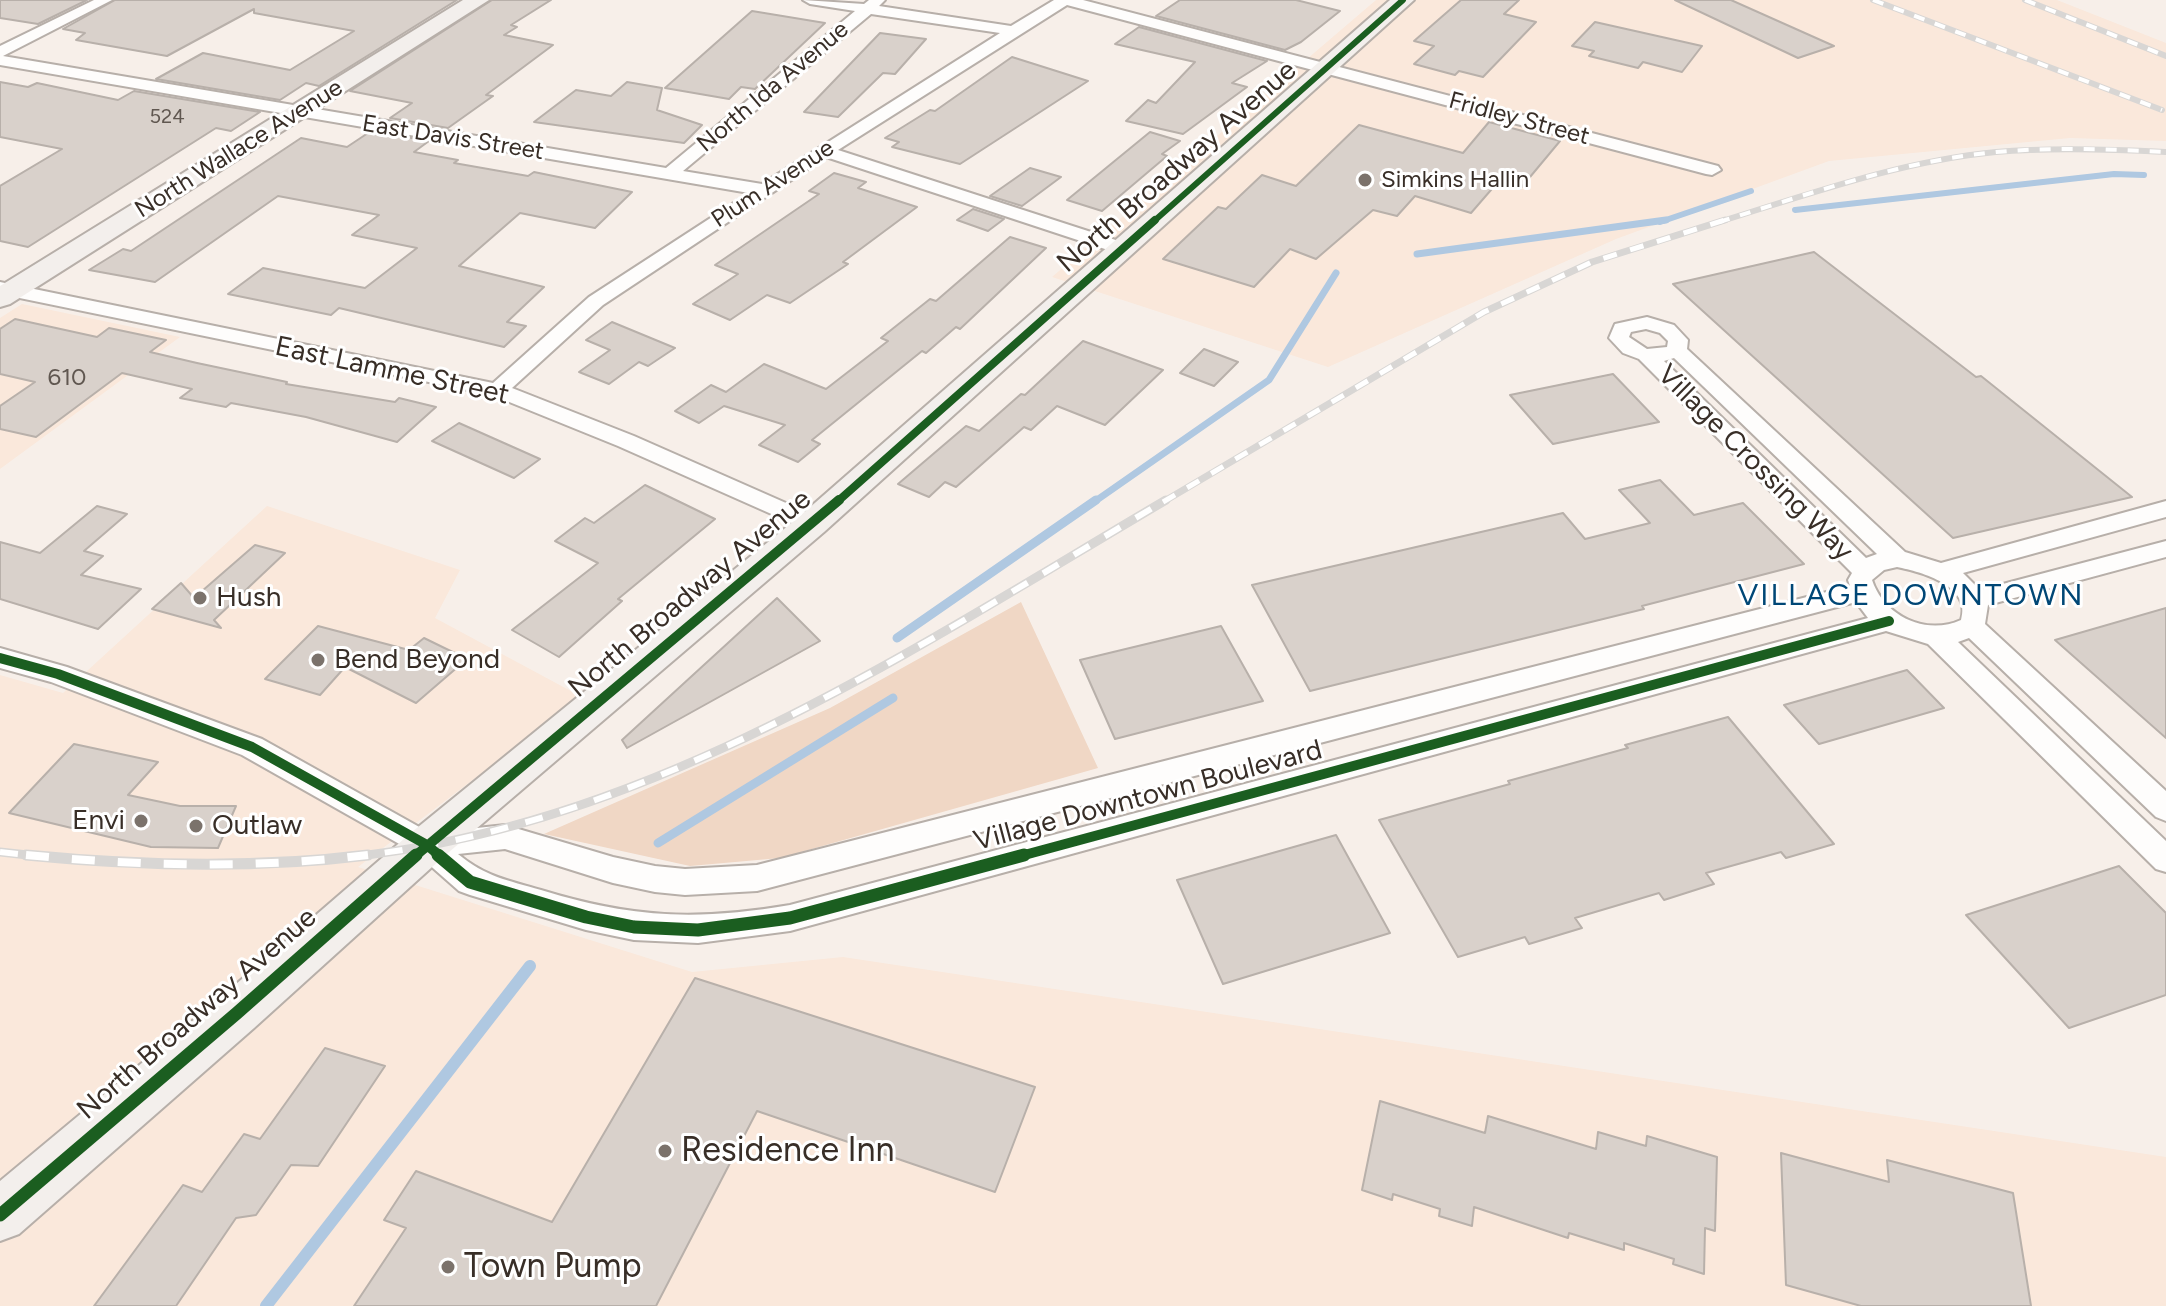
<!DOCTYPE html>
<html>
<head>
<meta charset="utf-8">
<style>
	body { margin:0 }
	canvas { display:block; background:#f7efe9 }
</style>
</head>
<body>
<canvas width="2166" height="1306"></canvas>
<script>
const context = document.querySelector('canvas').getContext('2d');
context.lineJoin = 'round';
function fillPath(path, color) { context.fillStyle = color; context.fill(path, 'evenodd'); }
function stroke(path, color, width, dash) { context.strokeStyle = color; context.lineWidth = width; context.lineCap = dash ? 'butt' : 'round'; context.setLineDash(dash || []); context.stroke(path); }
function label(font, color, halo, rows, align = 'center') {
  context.font = font + ' Figtree,sans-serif'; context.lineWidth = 6; context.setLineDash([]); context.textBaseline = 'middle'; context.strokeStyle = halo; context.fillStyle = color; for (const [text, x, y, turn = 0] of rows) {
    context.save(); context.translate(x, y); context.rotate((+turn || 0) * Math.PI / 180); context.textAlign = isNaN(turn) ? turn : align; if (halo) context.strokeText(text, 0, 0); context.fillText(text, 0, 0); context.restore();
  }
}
const built = new Path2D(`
	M1376,0H2057L2166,43V141L2070,138L1829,161L1616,239L1328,367L1052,277Z
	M22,304L180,337L0,469V318Z
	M267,506L460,570L435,618L582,697L358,867L692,972L843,957L2166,1157V1306H0V675L63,693Z`);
const green = new Path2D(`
	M1021,602L1098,768L780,858L690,866L544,834L830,708Z`);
const streamFar3 = new Path2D(`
	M1795,210L2114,174L2144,175
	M1660,222L1751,191`);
const streamFar2 = new Path2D(`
	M1417,254L1666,220
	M1094,502L1269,380L1336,273`);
const streamFar1 = new Path2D(`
	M897,638L1096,500
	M658,843L893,698`);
const stream = new Path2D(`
	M266,1306L530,966`);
const building = new Path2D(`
	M0,0H87L38,24L0,18Z
	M115,0H457L319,86L306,83L280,100L156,79L203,53L290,70L354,31L254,13V9L167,56L76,40L85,33L63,29Z
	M492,0H551L511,25L517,27L504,35L553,45L486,95L493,96L448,128L390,118L412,103L350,91Z
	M1180,0H1296L1340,11L1301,42L1285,50L1156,16Z
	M1461,0H1519L1504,14L1536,22L1483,77L1459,71L1455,75L1414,64L1434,46L1414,41Z
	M1675,0H1731L1834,46L1798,58Z
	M752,11L825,23L755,89L741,87L729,99L665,88Z
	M1595,22L1702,46L1682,72L1643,62L1638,68L1589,56L1594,51L1572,46Z
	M1139,27L1267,61L1232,83L1247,87L1183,134L1126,121L1148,100L1156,103L1195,62L1115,44Z
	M880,33L926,39L895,74L883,73L838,117L804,112Z
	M1012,57L1088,81L960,164L892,147L899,142L885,138L930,110L935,111Z
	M0,82L28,87L37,83L118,100L134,91L260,112L231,131L216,128L28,247L0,241V186L62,149L0,137Z
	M627,82L662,88L657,110L702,125L684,143L534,122L576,90L611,96Z
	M1489,122L1560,141L1520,189L1497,183L1471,213L1415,196L1397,216L1373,210L1316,259L1290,249L1254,287L1163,259L1218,207L1226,209L1262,175L1296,186L1359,125L1463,153Z
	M371,131L429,141L414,152L458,160L454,163L528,176L534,172L632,192L595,228L520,213L459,266L544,287L507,322L526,326L504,347L339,308L331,315L228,294L263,268L365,288L417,248L352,235L379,215L278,196L155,282L89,270L123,249L131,251L301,138L347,147Z
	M1150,132L1180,141L1162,154L1167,156L1102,211L1067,200Z
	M1030,168L1061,177L1022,206L990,196Z
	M834,173L866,182L858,188L917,207L843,262L848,264L790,303L767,295L730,320L693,304L738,274L715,265L819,194L809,191Z
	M973,209L1004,219L988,231L957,220Z
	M1010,237L1046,248L960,329L956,327L926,353L922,351L812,440L820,444L798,462L759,445L785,425L724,406L699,423L675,411L711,385L726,392L764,364L826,389L888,341L881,338L930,299L936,301Z
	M1814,252L1976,377L1981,376L2132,497L1953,538L1673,284Z
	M15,319L97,337L109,328L166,340L150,352L197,363L287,382L286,384L395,402L399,398L436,407L397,442L306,417L231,403L226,407L180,398L192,389L122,373L36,437L0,429V406L35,382L0,374V329Z
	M612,322L675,348L648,366L639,362L609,384L579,372L610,350L586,340Z
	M1083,341L1163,370L1105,425L1057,406L1031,430L1024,427L956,487L945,482L929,497L898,484L966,426L979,431L1021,394L1025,395Z
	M1204,349L1238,362L1214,386L1180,373Z
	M1613,374L1659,422L1553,444L1510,395Z
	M459,423L540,459L514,478L432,441Z
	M1660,480L1694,515L1743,503L1804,564L1642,606L1644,609L1310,691L1252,585L1563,513L1585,539L1650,523L1619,490Z
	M645,485L715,519L618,599L622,601L559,657L512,630L598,563L555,541L585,518L594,523Z
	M97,506L127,514L84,551L103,556L81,575L141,589L98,629L0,599V542L40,553Z
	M255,545L285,553L214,620L221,628L152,609L181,583L194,598Z
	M777,598L820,641L627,748L622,740Z
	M2166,608V738L2055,640Z
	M318,626L409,650L424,638L467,659L416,703L345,667L320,695L265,679Z
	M1221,626L1263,701L1115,739L1080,660Z
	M1907,670L1944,708L1819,744L1784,705Z
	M1728,717L1834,844L1786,858L1781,852L1706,873L1714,884L1664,900L1659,893L1575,918L1582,928L1529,944L1525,937L1458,957L1379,820L1510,784L1508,781L1628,748L1625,745Z
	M74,744L158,762L128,795L180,806H236L218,848L151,847L9,813Z
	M1336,835L1390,933L1223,984L1177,880Z
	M2119,866L2166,913V995L2069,1028L1966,915Z
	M695,978L1035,1087L995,1192L757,1111L656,1306H354L406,1228L384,1220L416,1171L552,1222Z
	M325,1048L385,1066L318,1166L291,1165L256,1215L236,1218L176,1306H94L183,1185L202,1192L244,1134L260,1139Z
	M1380,1101L1485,1133L1488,1116L1596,1149L1598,1132L1646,1146L1647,1136L1717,1157L1715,1231L1705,1228L1704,1274L1673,1264L1674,1259L1624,1243V1250L1569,1233L1568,1238L1474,1207L1472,1226L1439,1216L1440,1209L1393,1194L1392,1200L1362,1190Z
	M1781,1153L1889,1182L1887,1160L2013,1193L2031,1306H1861L1786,1285Z`);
const street = new Path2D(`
	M94,0H112L3,56L666,168L855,11L810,4L803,0L864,4L869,0H885L879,6L1011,26L1054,0H1083L1718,166L1721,170L1712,175L1706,174L1067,5L838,150L1128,244L1130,248L1128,252H1114L826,157L603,305L512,388L634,436L820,518L824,524L820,530L812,532L618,446L492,395L0,294V282L493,383L589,297L749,193L0,65V46ZM871,14L1000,33L762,184L683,171Z
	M1647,317L1674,325L1688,340L1687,349L1905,552L1941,563L2166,501V517L1963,573L1980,590L2166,541V557L1988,605L1985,624L2166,791V821L2156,817L1969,638L1958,642L2166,841V872L2156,869L1928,644L1886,631L790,931L698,943L634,940L586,930L470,895L459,891L417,854L242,755L51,682L0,668V648L67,667L262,739L430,833L505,825L613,857L655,866L685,869L757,865L1850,586L1848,580L1852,573L1639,359L1623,353L1609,338L1615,324ZM1646,329L1660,333L1668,341L1667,347L1647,349L1629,337L1631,332ZM1674,358L1877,554L1866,558L1664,361ZM1897,567C1922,572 1972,586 1961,620C1926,636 1884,616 1872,580L1884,570ZM1856,602L1868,618L790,905C696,921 632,918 541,890C507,880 486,877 458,854L505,849L613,883L655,892L685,895L757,891Z`);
const secondary = new Path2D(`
	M463,0H489L10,304L0,307V286Z
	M1390,0H1414L824,532L442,858L254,1028L19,1234L0,1241V1181L220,998L412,832L800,516Z`);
const railFar3 = new Path2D(`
	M1873,0L2162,110
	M2025,0L2166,56
	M1719,222C1809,194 1901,161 1996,152C2052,147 2110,149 2166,152`);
const railFar2 = new Path2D(`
	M1163,502L1484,312L1592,262L1725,220`);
const railFar1 = new Path2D(`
	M0,852L46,857
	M349,857C651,826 911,650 1166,500`);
const rail = new Path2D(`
	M26,855C140,866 254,869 368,855`);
const cyclewayFar3 = new Path2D(`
	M1153,222L1403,0`);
const cyclewayFar2 = new Path2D(`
	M837,502L1155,220`);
const cyclewayFar1 = new Path2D(`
	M0,658L58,674L252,747L427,845L441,857
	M414,857L839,500
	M1017,857L1889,621`);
const cycleway = new Path2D(`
	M438,855L470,882L586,917L634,927L698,930L790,918L1024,855
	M0,1215L237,1013L416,855`);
const markers = [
	[1365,180,8,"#7b726b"],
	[200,598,8,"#7b726b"],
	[318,660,8,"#7b726b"],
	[141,821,8,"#7b726b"],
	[196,826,8,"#7b726b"],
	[665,1151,8,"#7b726b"],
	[448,1267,8,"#7b726b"]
];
const farNumbernames = [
	["524",167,117]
];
const farStreetnames = [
	["North Ida Avenue",773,87,-40],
	["Fridley Street",1519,119,15],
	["East Davis Street",453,138,9],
	["North Wallace Avenue",239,149,-32],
	["Plum Avenue",773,184,-33]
];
const farPoinames = [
	["Simkins Hallin",1381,180]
];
const numberNames = [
	["610",67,378]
];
const streetNames = [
	["North Broadway Avenue",1177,167,-41],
	["East Lamme Street",392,371,12],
	["Village Crossing Way",1755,463,45],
	["North Broadway Avenue",690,594,-40],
	["Village Downtown Boulevard",1148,796,-15],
	["North Broadway Avenue",197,1014,-41]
];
const poiNames = [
	["Hush",216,598],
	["Bend Beyond",334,660],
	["Envi",125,821,"right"],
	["Outlaw",212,826]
];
const neighbourhoodNames = [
	["VILLAGE DOWNTOWN",1911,596]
];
const nearPoinames = [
	["Residence Inn",681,1151],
	["Town Pump",464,1267]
];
fillPath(built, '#fae8db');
fillPath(green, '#f0d7c5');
stroke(streamFar3, '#afc8e1', 6);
stroke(streamFar2, '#afc8e1', 7);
stroke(streamFar1, '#afc8e1', 9);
stroke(stream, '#afc8e1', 12);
fillPath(building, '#d9d1cb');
stroke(building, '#b8b0aa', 2);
stroke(street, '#b7afa9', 4);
stroke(secondary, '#b7afa9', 4);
fillPath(street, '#fefdfc');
fillPath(secondary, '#f3efec');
stroke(railFar3, '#d8d6d4', 6);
stroke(railFar2, '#d8d6d4', 7);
stroke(railFar1, '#d8d6d4', 9);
stroke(rail, '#d8d6d4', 11);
stroke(railFar3, '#fff', 4, [11]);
stroke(railFar2, '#fff', 5, [14]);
stroke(railFar1, '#fff', 6, [18]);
stroke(rail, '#fff', 8, [23]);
stroke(cyclewayFar3, '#1b5e20', 6);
stroke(cyclewayFar2, '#1b5e20', 8);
stroke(cyclewayFar1, '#1b5e20', 10);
stroke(cycleway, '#1b5e20', 13);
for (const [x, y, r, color] of markers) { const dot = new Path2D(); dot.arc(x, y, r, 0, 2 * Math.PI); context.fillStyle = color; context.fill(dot); stroke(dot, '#fff', 3); }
label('20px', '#605750', null, farNumbernames);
label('24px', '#382e27', '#fff', farStreetnames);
label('24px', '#382e27', '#fff', farPoinames, 'left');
label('24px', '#605750', null, numberNames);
label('28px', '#382e27', '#fff', streetNames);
label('28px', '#382e27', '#fff', poiNames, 'left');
context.letterSpacing = '2px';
label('30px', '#004776', '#fff', neighbourhoodNames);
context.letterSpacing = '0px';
label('34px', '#382e27', '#fff', nearPoinames, 'left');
</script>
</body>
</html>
